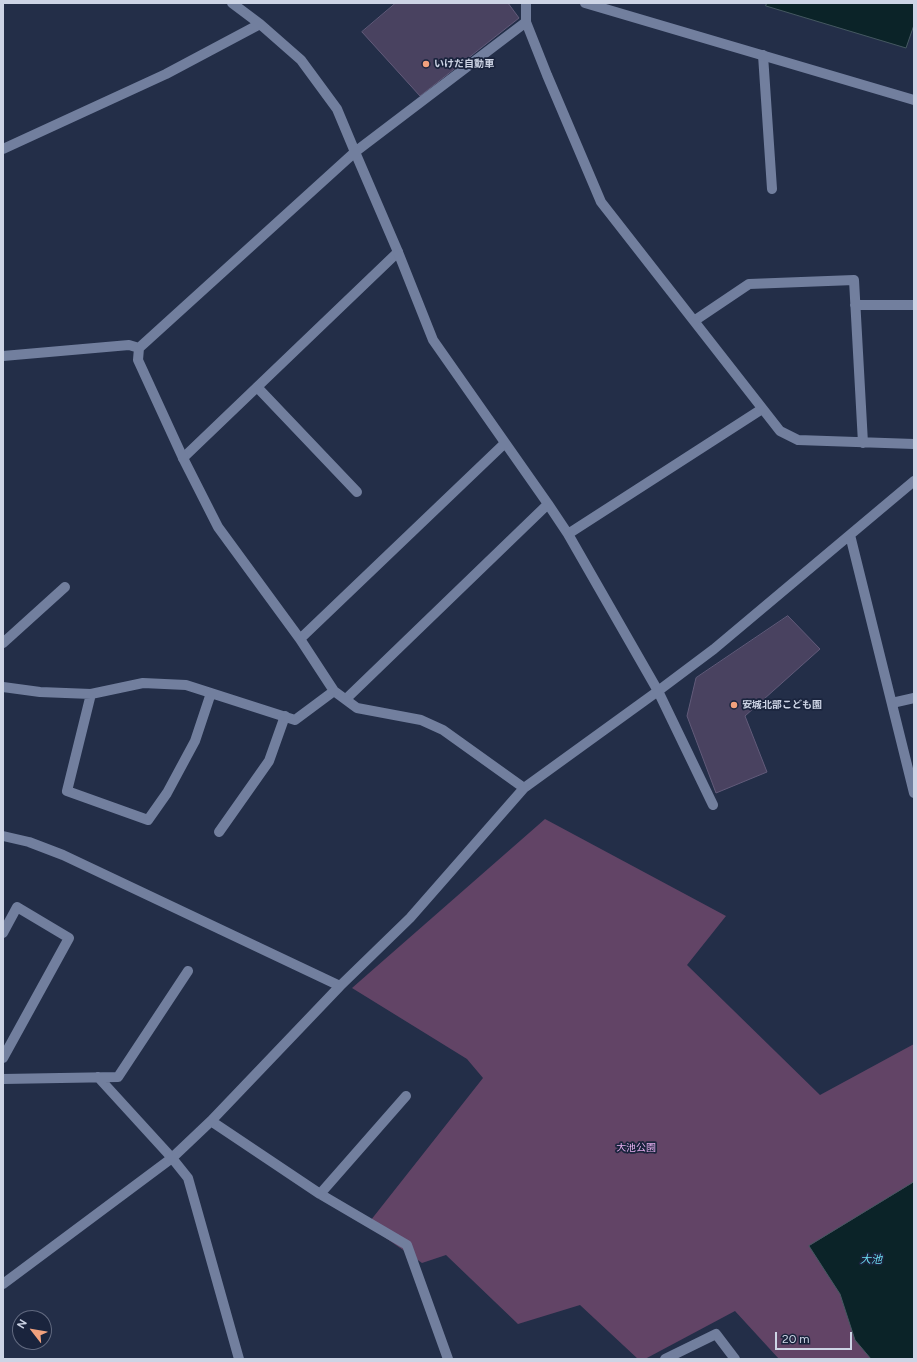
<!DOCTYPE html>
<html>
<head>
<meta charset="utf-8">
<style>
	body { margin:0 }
	#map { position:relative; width:917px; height:1362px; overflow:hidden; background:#232e48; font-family:Figtree,sans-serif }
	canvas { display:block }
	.frame { position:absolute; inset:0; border:4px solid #cdd4e5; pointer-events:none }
	.north { position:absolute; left:12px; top:1310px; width:40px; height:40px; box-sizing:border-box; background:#1a243d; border:1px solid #626a80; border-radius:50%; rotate:301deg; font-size:11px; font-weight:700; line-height:16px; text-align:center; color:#cdd4e5 }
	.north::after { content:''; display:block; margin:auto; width:14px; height:18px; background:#f1a17d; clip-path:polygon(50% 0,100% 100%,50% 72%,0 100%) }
	.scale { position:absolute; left:775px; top:1332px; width:77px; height:18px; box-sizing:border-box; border:2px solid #cdd4e5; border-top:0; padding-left:5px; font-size:12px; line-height:14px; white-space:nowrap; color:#cdd4e5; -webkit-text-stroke:3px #1a243d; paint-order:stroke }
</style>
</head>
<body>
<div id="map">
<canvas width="917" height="1362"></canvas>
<div class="frame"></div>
<div class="north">N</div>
<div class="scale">20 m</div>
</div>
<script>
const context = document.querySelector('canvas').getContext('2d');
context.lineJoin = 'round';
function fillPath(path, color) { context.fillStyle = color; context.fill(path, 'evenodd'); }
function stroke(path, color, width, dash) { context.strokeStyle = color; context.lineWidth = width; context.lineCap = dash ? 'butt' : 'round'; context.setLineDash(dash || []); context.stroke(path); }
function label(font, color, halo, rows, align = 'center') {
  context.font = font + ' Figtree,"Noto Sans JP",sans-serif'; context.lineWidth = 3.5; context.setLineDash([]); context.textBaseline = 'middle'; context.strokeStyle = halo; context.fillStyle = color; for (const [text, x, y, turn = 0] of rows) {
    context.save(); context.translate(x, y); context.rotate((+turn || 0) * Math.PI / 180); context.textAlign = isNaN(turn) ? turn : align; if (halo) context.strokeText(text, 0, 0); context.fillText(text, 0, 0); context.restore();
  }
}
const green = new Path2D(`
	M545,819L726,916L687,965L820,1095L914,1044V1359H779L735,1311L645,1359H638L580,1305L518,1324L446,1255L422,1263L367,1225L483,1078L467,1059L352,988Z`);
const water = new Path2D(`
	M767,3H914V25L906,48L766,6Z
	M914,1182V1359H871L855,1340L840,1294L809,1246Z`);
const building = new Path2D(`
	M396,3H508L519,18L420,96L362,32Z
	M788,616L820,649L745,716L767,772L716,793L687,716L696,678Z`);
const service = new Path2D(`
	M257,387L357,492
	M183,458L398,252
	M219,832L269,761L285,716`);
const minor = new Path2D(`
	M232,3L260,24L301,60L337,109L355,152L398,252L433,340L548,504L568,534L658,691L713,805
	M526,3V22L547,75L601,202L780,431L798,440L914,444
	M763,55L772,189
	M3,149L166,74L260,24
	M855,305H914
	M694,321L749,284L854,280L863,443
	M3,356L129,345L139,348
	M568,534L762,409
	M850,535L914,793
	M300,639L505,443
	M3,643L65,587
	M3,687L40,692L91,694L143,683L186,685L295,720L334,691
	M91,694L67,791L148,820L167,793L195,741L211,693
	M346,699L548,504
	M892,703L914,698
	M524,788L443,730L421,720L357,708L334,691L300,639L218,527L183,458L138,360L139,348L355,152L526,22
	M3,836L29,842L63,855L340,986
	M3,933L17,907L69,938L3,1058
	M98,1077L172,1158L188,1178L239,1359
	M3,1079L118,1077L188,971
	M211,1121L320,1194L407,1245L448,1359
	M320,1194L406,1096
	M3,1284L172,1158L211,1121L340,986L410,918L524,788L658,691L714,649L914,481
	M665,1359L716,1334L735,1359`);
const tertiary = new Path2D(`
	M585,3L914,100`);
const markers = [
	[426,64,4,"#f1a17d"],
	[734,705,4,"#f1a17d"]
];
const poiNames = [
	["いけだ自動車",434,64],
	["安城北部こども園",742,705]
];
const parkNames = [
	["大池公園",636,1148]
];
const waterNames = [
	["大池",871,1260]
];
fillPath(green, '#624466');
fillPath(water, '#0b2328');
stroke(water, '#455861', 1);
fillPath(building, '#494260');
stroke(building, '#625b7a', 1);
stroke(service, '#727f9e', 10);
stroke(minor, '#727f9e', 10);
stroke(tertiary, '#727f9e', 10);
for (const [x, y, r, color] of markers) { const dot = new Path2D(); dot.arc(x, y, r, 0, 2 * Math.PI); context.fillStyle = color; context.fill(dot); stroke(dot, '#1a243d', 1.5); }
label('bold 10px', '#cdd4e5', '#1a243d', poiNames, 'left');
label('10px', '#e7afef', '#1a243d', parkNames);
label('italic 11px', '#6edff5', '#1a243d', waterNames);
</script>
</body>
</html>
